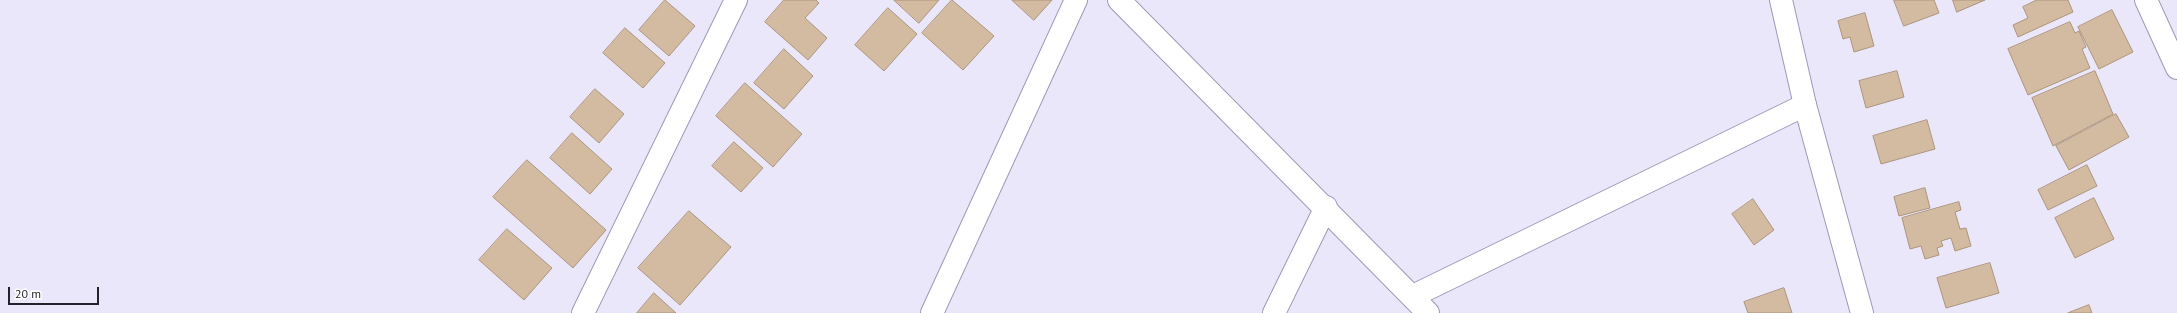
<!DOCTYPE html>
<html>
<head>
<meta charset="utf-8">
<style>
	body { margin:0 }
	#map { position:relative; width:2177px; height:313px; overflow:hidden; background:#ebe7fa; font-family:"PT Sans",sans-serif }
	canvas { display:block }
	.scale { position:absolute; left:8px; top:287px; width:91px; height:18px; box-sizing:border-box; border:2px solid #24212d; border-top:0; padding-left:5px; font-size:12px; line-height:14px; white-space:nowrap; color:#24212d; -webkit-text-stroke:3px #fff; paint-order:stroke }
</style>
</head>
<body>
<div id="map">
<canvas width="2177" height="313"></canvas>
<div class="scale">20 m</div>
</div>
<script>
const context = document.querySelector('canvas').getContext('2d');
context.lineJoin = 'round';
function fillPath(path, color) { context.fillStyle = color; context.fill(path, 'evenodd'); }
function stroke(path, color, width, dash) { context.strokeStyle = color; context.lineWidth = width; context.lineCap = dash ? 'butt' : 'round'; context.setLineDash(dash || []); context.stroke(path); }
const building = new Path2D(`
	M665,0L695,26L669,56L639,30Z
	M784,0H816L819,3L805,18L827,38L808,60L765,22Z
	M894,0H939L919,23Z
	M952,0L994,36L963,70L922,33Z
	M1012,0H1052L1034,20Z
	M1894,0H1934L1939,13L1904,26Z
	M1953,0H1985L1957,12Z
	M2037,0H2068L2073,12L2018,37L2013,25L2028,18L2023,7Z
	M888,8L917,34L884,71L855,45Z
	M2112,10L2133,52L2099,69L2078,27Z
	M1865,13L1874,46L1854,52L1850,37L1843,39L1838,21Z
	M2070,22L2075,33L2079,31L2086,47L2082,49L2090,68L2028,95L2008,49Z
	M625,28L665,63L643,88L603,53Z
	M784,49L813,76L784,109L754,83Z
	M1897,71L1904,97L1866,108L1859,81Z
	M2095,71L2113,114L2053,146L2032,98Z
	M745,83L802,134L773,167L716,116Z
	M595,89L624,114L599,143L570,117Z
	M2116,114L2129,137L2069,170L2056,146Z
	M1927,120L1935,149L1881,164L1873,136Z
	M572,133L612,169L590,194L550,158Z
	M734,142L763,168L741,192L712,166Z
	M527,160L606,230L573,268L493,197Z
	M2087,165L2097,186L2048,210L2038,190Z
	M1925,188L1930,208L1899,216L1894,197Z
	M2094,198L2114,239L2075,258L2055,218Z
	M1753,199L1774,230L1754,245L1732,214Z
	M1959,202L1961,210L1955,212L1960,229L1966,228L1971,246L1955,251L1951,238L1941,241L1943,246L1937,248L1939,255L1925,259L1921,246L1910,249L1902,218Z
	M689,211L731,247L680,305L638,268Z
	M507,229L552,268L524,300L479,260Z
	M1990,263L1999,293L1946,308L1937,278Z
	M1784,288L1792,313H1748L1744,302Z
	M654,293L676,313H637Z
	M2089,305L2092,313H2068Z`);
const street = new Path2D(`
	M1119,0L1428,313
	M2146,0L2177,68
	M1413,296L1805,105
	M583,313L736,0
	M932,313L1076,0
	M1274,313L1326,207`);
const secondary = new Path2D(`
	M1781,0L1805,105L1862,313`);
fillPath(building, '#d3bba2');
stroke(building, '#ab947b', 1);
stroke(street, '#9f97b5', 24);
stroke(secondary, '#9f97b5', 24);
stroke(street, '#fff', 22);
stroke(secondary, '#fff', 22);
</script>
</body>
</html>
